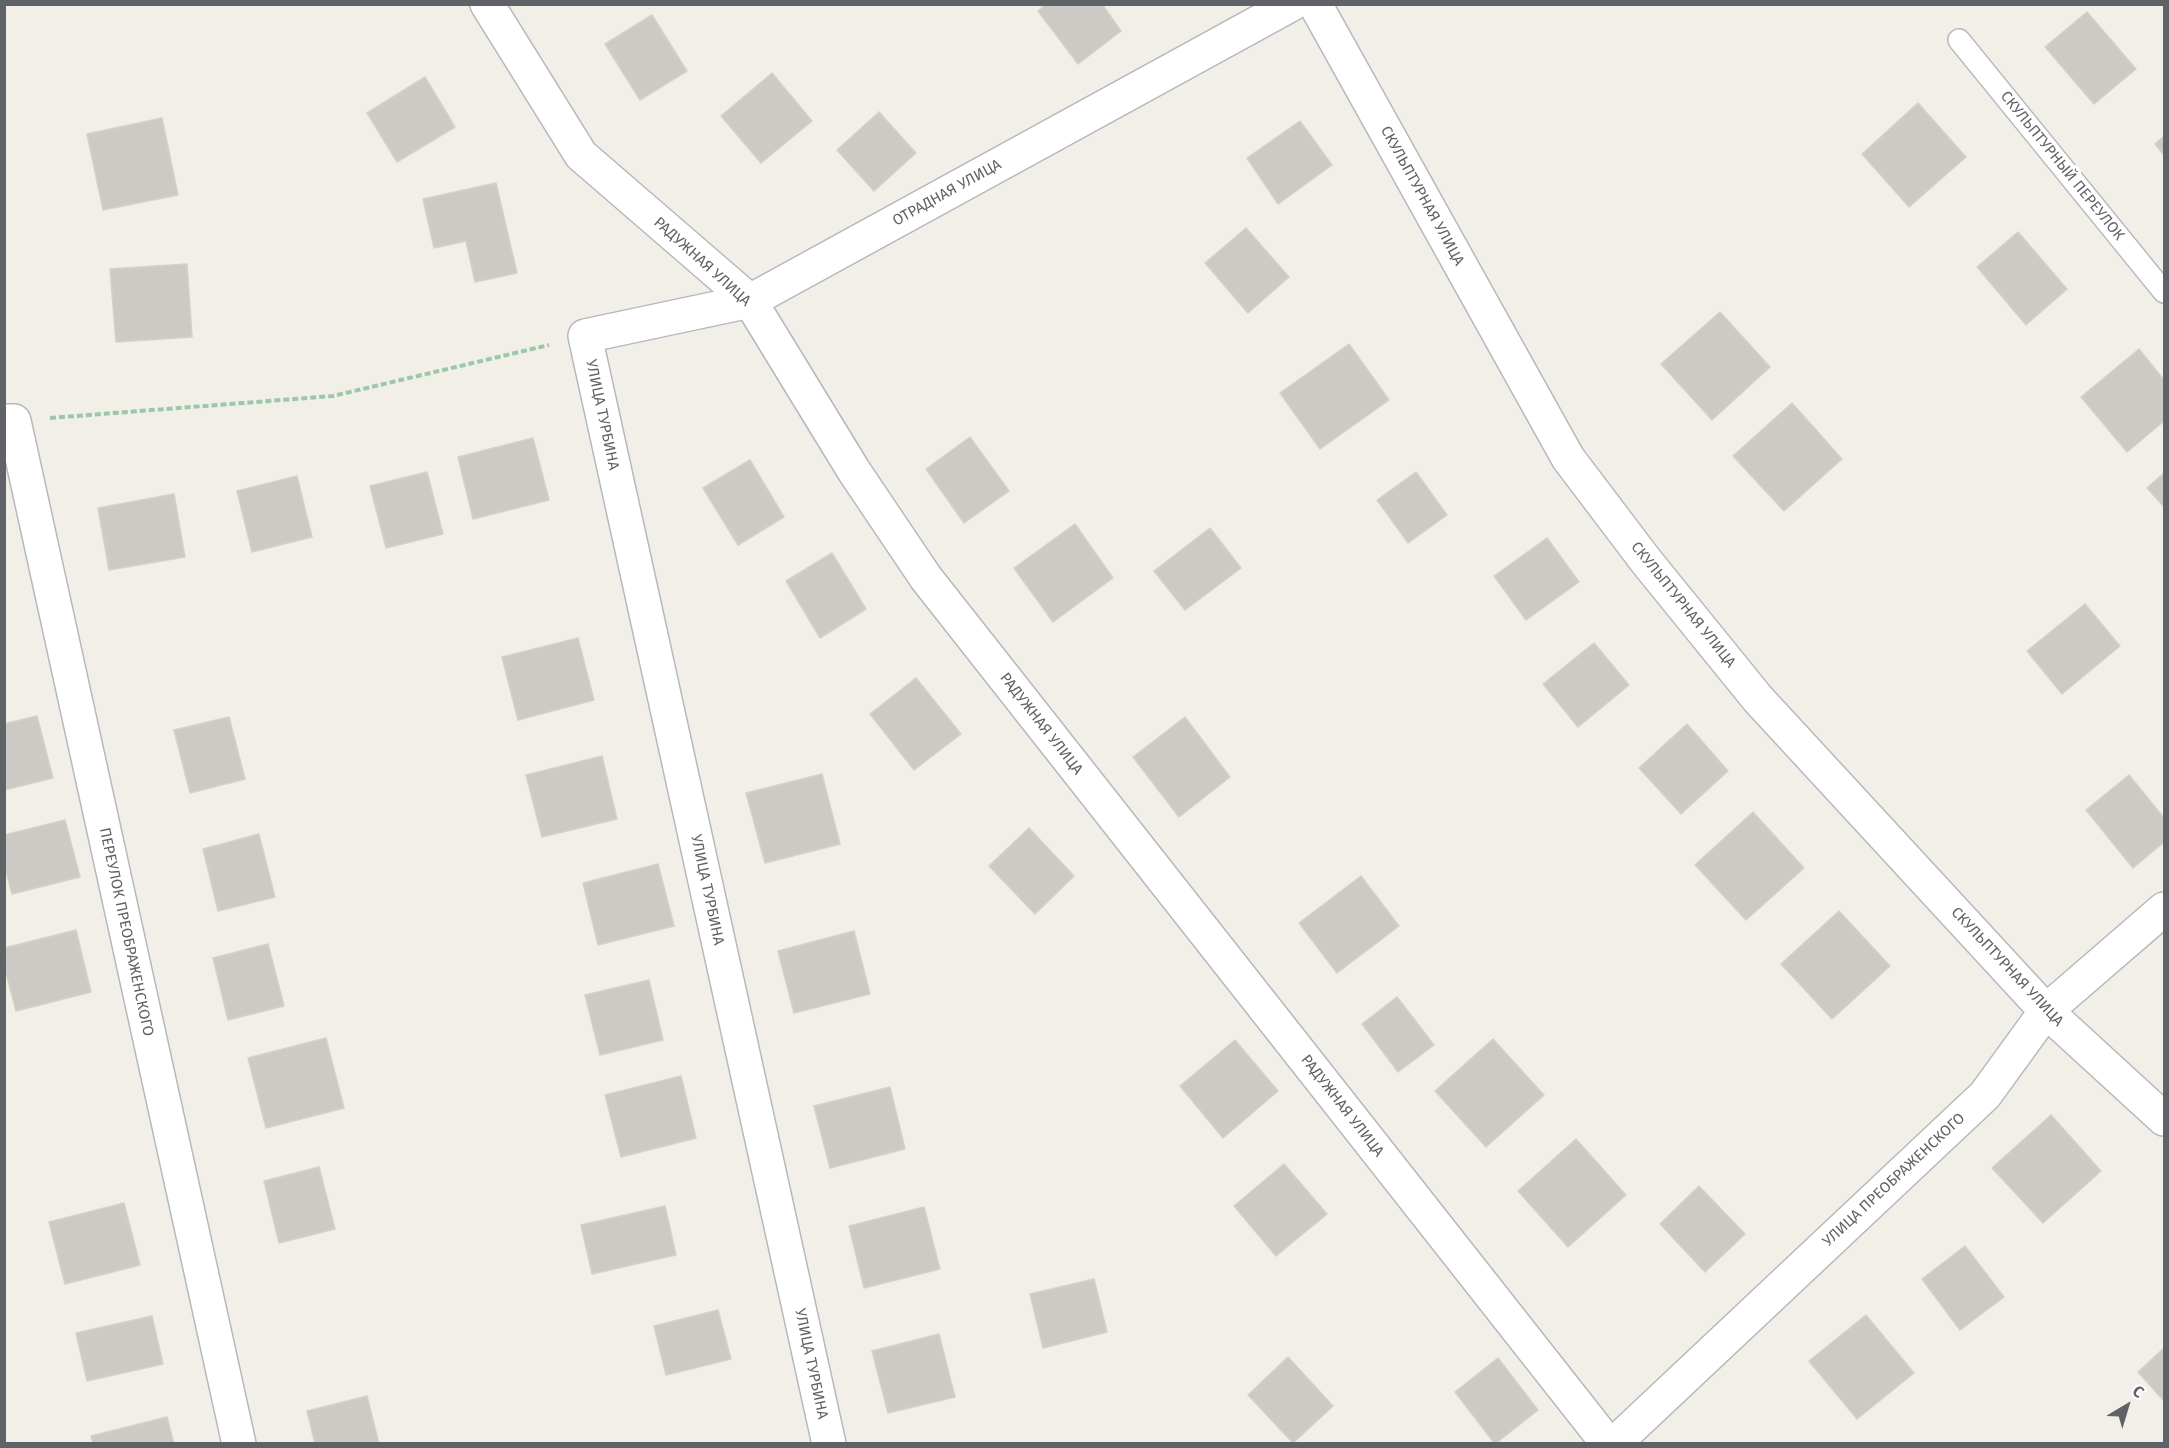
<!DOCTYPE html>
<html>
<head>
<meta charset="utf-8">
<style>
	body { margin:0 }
	#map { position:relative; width:2169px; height:1448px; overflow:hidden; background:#f1efe8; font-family:"Fira Sans",sans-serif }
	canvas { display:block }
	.frame { position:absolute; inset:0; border:6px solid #5f6368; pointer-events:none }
	.north { position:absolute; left:2097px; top:1376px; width:60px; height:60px; -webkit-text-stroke:4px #fff; paint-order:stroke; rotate:38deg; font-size:16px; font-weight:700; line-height:24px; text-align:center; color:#5f6368 }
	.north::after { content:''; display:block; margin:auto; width:21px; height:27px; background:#5f6368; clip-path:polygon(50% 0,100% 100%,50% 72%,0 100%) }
</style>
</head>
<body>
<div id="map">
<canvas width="2169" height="1448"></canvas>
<div class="frame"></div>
<div class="north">С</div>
</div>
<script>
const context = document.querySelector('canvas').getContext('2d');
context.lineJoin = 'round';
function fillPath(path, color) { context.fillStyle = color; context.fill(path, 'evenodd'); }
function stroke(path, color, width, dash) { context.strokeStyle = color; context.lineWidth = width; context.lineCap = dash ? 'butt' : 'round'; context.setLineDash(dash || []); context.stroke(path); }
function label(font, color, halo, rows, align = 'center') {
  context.font = font + ' "Fira Sans",sans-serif'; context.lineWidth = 6; context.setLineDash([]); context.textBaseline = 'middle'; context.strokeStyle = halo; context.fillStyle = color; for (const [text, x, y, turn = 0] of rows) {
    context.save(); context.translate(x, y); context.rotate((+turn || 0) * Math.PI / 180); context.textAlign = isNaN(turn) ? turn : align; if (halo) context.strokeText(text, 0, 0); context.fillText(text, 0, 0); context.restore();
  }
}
const building = new Path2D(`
	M1046,4H1102L1121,31L1078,64L1038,11Z
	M2087,12L2136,69L2094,104L2045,47Z
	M652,15L687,71L640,100L605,44Z
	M772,73L812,121L761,163L721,116Z
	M425,77L455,127L397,162L367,113Z
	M1918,103L1966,157L1909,207L1862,154Z
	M879,112L916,153L874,191L837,150Z
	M162,118L178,195L103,210L87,134Z
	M1300,121L1332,165L1278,204L1247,158Z
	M2164,136V155L2155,144Z
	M496,183L517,273L475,282L466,241L434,248L423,199Z
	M1246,228L1289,277L1248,313L1205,263Z
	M2018,232L2067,289L2026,325L1977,267Z
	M187,264L192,337L116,342L110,269Z
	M1720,312L1770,367L1712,420L1661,364Z
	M1349,344L1389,400L1320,449L1280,393Z
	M2139,349L2164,380V421L2127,452L2081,397Z
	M1792,403L1842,459L1784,511L1733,456Z
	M970,437L1009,491L964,523L926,469Z
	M533,438L549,500L473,519L458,457Z
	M750,460L784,517L738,545L703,488Z
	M427,472L443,534L386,548L370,486Z
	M1416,472L1447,515L1408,543L1377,500Z
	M2164,473V507L2147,488Z
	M297,476L312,537L252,552L237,491Z
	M174,494L185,557L109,570L98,508Z
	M1075,524L1113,578L1053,622L1014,568Z
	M1210,528L1241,568L1185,610L1154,571Z
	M1547,538L1579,582L1526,620L1494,576Z
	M832,553L866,609L820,638L786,581Z
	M2085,604L2120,646L2062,694L2027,651Z
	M578,638L594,700L518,720L502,657Z
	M1594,643L1629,685L1578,727L1543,684Z
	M916,678L961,734L914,770L870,714Z
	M37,716L53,778L4,790V724Z
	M229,717L245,779L190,793L174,730Z
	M1185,717L1230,777L1179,817L1133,757Z
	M1687,724L1728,771L1681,814L1639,768Z
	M602,756L617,819L542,837L526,775Z
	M822,774L840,844L765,863L746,793Z
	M2129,775L2164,818V842L2133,868L2086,810Z
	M1753,812L1804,868L1746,920L1695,865Z
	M65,820L80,877L12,894L4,864V835Z
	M1029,828L1074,876L1035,914L989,866Z
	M259,834L275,897L218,911L203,849Z
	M658,864L674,926L598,945L583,883Z
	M1361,876L1399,926L1337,973L1299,923Z
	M1839,911L1890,966L1832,1019L1781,964Z
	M76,930L91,992L16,1011L4,965V948Z
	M854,931L870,994L794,1013L778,951Z
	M268,944L284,1006L228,1020L213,958Z
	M649,980L663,1040L600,1055L585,995Z
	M1397,997L1434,1045L1398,1072L1362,1024Z
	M326,1038L344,1108L266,1128L248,1058Z
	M1493,1039L1544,1095L1486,1147L1435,1091Z
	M1235,1040L1278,1091L1223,1138L1180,1086Z
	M681,1076L696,1138L621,1157L605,1095Z
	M890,1087L905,1149L830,1168L814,1106Z
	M2051,1115L2101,1171L2043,1223L1992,1168Z
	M1576,1139L1626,1195L1568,1247L1518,1191Z
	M1284,1164L1327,1214L1276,1256L1234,1206Z
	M319,1167L335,1229L279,1243L264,1181Z
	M1699,1186L1745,1234L1705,1272L1660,1224Z
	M124,1203L140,1265L65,1284L49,1222Z
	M665,1206L676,1255L592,1274L581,1225Z
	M924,1207L940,1269L864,1288L849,1226Z
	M1965,1246L2004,1297L1960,1330L1922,1279Z
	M1094,1279L1107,1332L1043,1348L1030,1294Z
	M718,1310L731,1359L666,1375L654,1326Z
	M1866,1315L1914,1373L1857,1419L1809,1361Z
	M152,1316L163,1364L87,1381L76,1333Z
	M939,1334L955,1397L888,1413L872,1351Z
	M2164,1348V1401L2138,1372Z
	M1288,1357L1333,1406L1293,1443L1248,1395Z
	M1498,1358L1538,1410L1495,1444L1455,1392Z
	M367,1396L379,1444H315L307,1411Z
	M167,1417L174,1444H93L91,1436Z`);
const path = new Path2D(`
	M50,418L333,396L549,345`);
const service = new Path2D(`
	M1959,40L2164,292`);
const minor = new Path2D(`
	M487,4L581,155L750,301L854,471L926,578L1608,1444
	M1315,4L1568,458L1646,561L1758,699L2046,1011L2164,1119
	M4,421H14L239,1444
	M829,1444L585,336L750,301L1292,4
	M1614,1444L1985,1095L2046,1011L2164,909`);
const streetNames = [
	["СКУЛЬПТУРНЫЙ ПЕРЕУЛОК",2062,166,51],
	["ОТРАДНАЯ УЛИЦА",947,193,-29],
	["СКУЛЬПТУРНАЯ УЛИЦА",1422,196,61],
	["РАДУЖНАЯ УЛИЦА",702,262,42],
	["УЛИЦА ТУРБИНА",602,415,78],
	["СКУЛЬПТУРНАЯ УЛИЦА",1683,605,51],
	["РАДУЖНАЯ УЛИЦА",1041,724,52],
	["УЛИЦА ТУРБИНА",707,890,78],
	["ПЕРЕУЛОК ПРЕОБРАЖЕНСКОГО",126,932,78],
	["СКУЛЬПТУРНАЯ УЛИЦА",2007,967,47],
	["РАДУЖНАЯ УЛИЦА",1342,1106,52],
	["УЛИЦА ПРЕОБРАЖЕНСКОГО",1894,1180,-43],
	["УЛИЦА ТУРБИНА",811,1364,78]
];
fillPath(building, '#cccac5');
stroke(building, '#d6d1c6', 1.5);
stroke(service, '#b5b8bc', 24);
stroke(minor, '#b5b8bc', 36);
stroke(path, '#9cc7a9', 4, [6, 3]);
stroke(service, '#fff', 21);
stroke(minor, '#fff', 33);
label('15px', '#5f6368', '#fff', streetNames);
</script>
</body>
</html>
